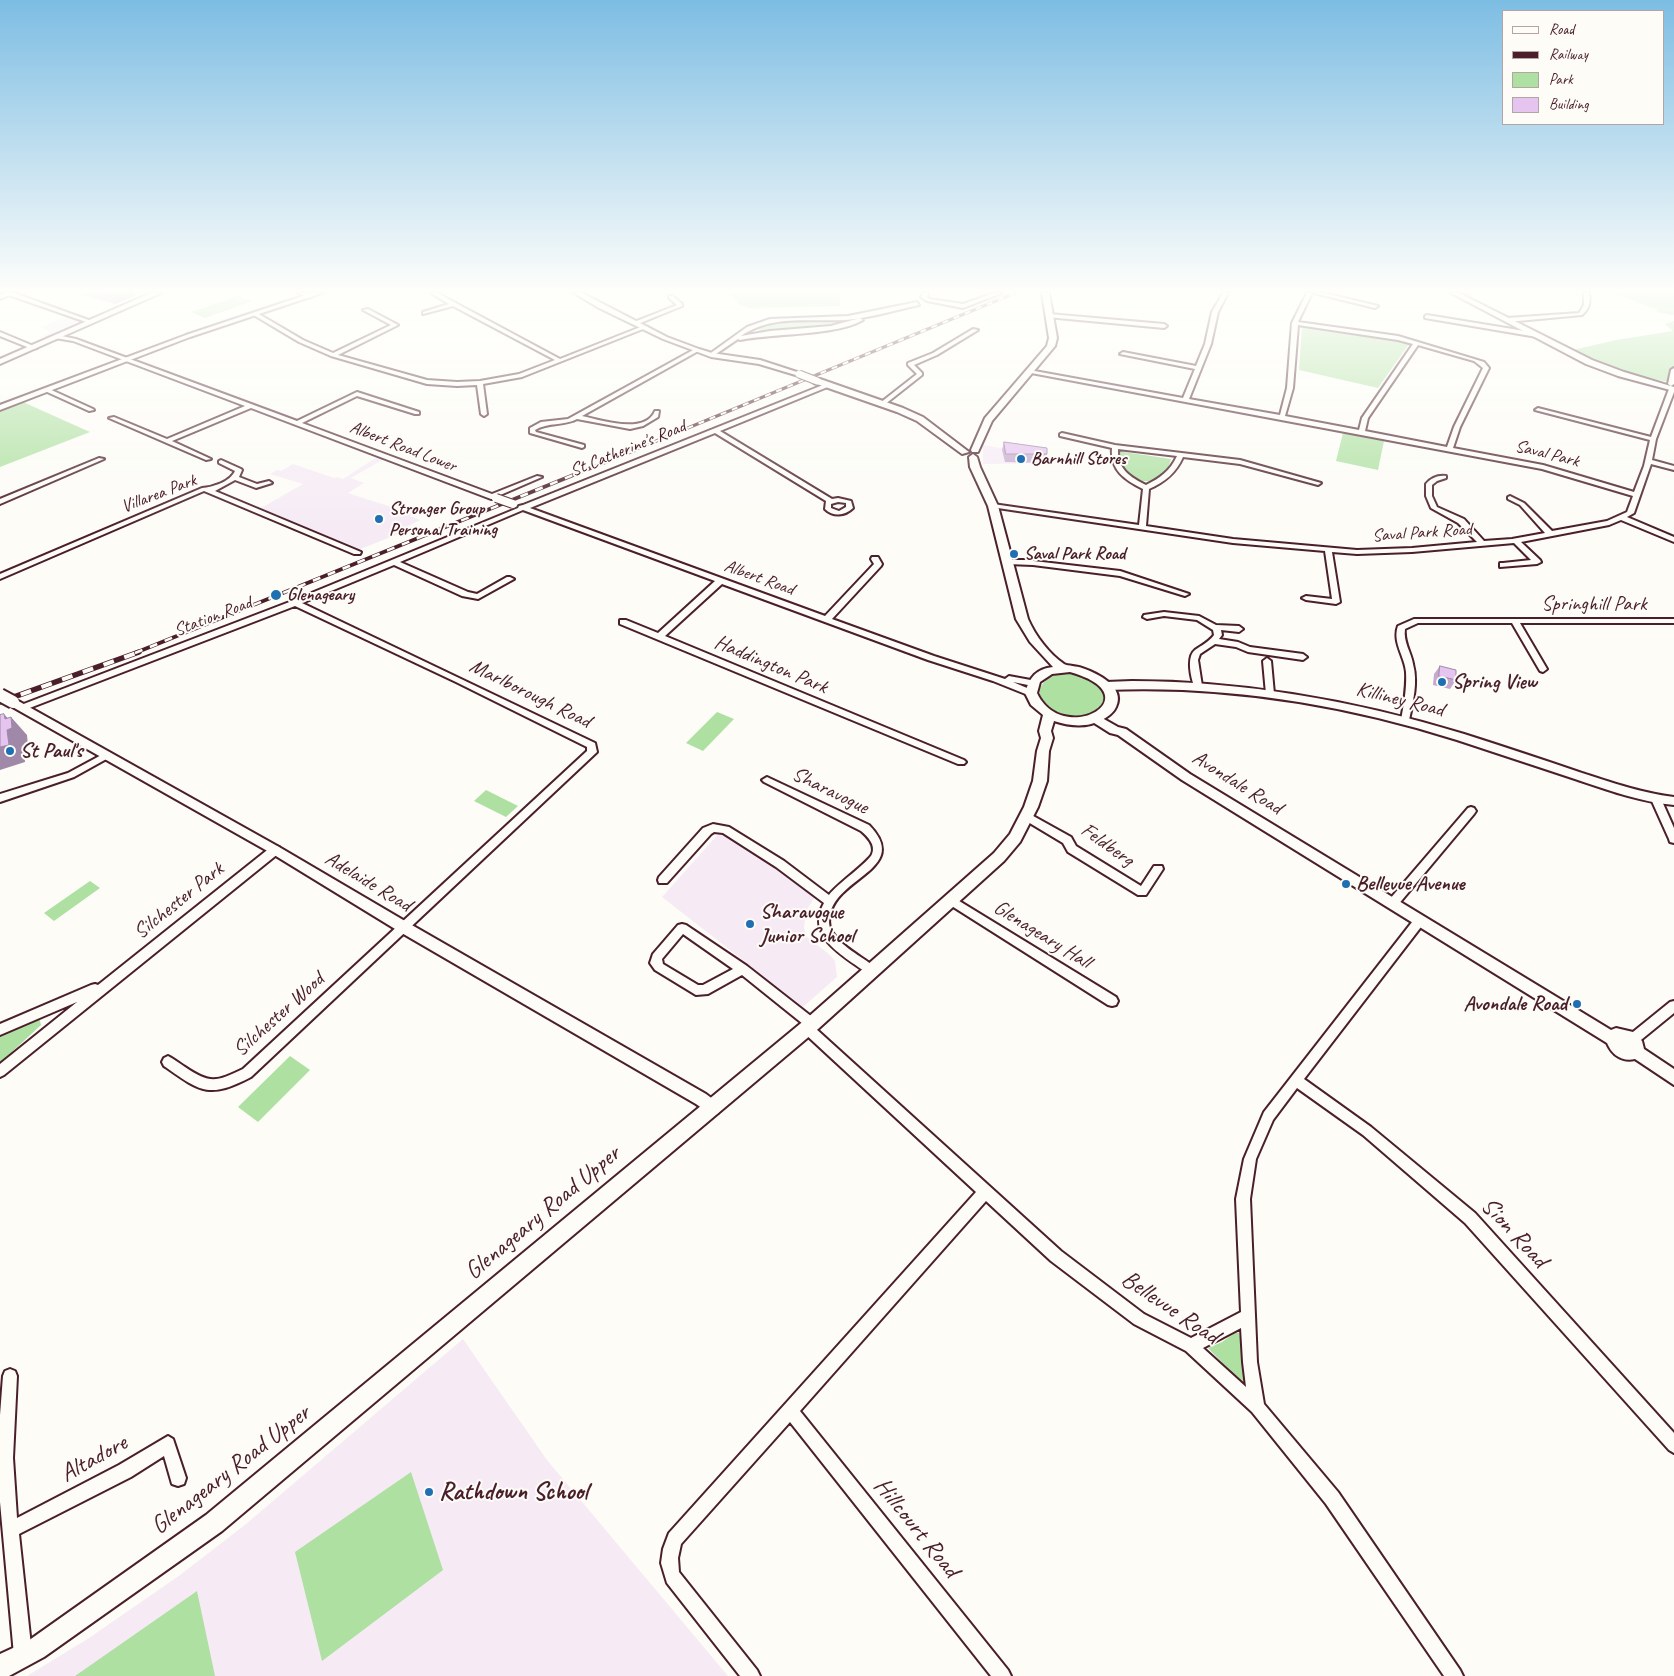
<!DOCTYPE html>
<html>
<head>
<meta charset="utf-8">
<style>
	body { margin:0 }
	#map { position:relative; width:1674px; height:1676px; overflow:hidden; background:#fdfcf7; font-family:Caveat,sans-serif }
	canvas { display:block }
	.legend { position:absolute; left:1502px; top:10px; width:162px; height:115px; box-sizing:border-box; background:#fdfcf7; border:1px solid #b5a4a5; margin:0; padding:6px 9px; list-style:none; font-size:15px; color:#4a1f2b }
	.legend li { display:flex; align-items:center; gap:10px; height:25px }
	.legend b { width:25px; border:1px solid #b5a4a5 }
</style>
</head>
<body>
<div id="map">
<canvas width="1674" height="1676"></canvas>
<ul class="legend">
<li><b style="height:6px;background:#fdfcf7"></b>Road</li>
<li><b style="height:6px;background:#4a1f2b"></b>Railway</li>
<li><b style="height:14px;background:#aee0a1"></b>Park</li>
<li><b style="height:14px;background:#e5c4f0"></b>Building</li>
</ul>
</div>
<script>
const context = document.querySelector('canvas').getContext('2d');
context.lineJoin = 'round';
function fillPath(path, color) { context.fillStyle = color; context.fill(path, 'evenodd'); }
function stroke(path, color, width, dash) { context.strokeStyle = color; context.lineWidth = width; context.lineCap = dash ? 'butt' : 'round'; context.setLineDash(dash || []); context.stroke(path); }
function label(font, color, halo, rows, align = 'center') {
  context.font = font + ' Caveat,sans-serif'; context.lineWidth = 4; context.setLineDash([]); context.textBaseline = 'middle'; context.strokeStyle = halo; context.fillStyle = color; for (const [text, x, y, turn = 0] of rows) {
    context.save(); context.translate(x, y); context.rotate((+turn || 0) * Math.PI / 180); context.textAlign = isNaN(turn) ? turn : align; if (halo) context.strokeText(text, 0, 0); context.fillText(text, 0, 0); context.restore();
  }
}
const built = new Path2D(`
	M68,317L82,324L49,338L42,336L51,332L40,327Z
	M983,445L1049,456L1051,463L983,464Z
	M377,457L384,459L351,478L364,483L348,493L413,514L410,516L420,520L408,526L411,529L358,550L261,508L303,484L270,474L277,470L281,471L293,464L334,478L337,477L343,479Z
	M720,832L816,895L806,911L804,928L807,937L830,955L835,961L837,977L803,1007L662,897Z
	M463,1339L547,1460L728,1676H27L89,1638L180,1575L246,1524Z`);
const green = new Path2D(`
	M730,293H840V306L749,308L739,304Z
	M1614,293H1674V315L1656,312L1658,310Z
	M238,296L252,301L205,318L191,312Z
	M776,320H846L848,321L840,326L764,332L755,329V328Z
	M1674,321V383L1624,373L1569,351L1616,340L1673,331L1665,324Z
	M1302,327L1397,340L1409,344L1378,388L1299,370Z
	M23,402L81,428L90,432L0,467V411Z
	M1343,433L1384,441L1378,470L1336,461Z
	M1118,451L1171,459C1166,483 1139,489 1123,470C1120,466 1118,460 1117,455Z
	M1070,673L1091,678L1105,689V706C1087,724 1044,721 1039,691C1045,676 1056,674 1070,673Z
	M717,712L734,719L703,751L686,743Z
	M486,790L518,806L506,817L474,801Z
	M90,881L100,888L54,921L44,913Z
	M39,1017L41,1025L0,1063V1035Z
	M290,1056L310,1070L258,1122L238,1107Z
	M1236,1332L1239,1333C1243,1346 1240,1361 1245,1374C1247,1379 1247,1381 1244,1385L1208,1348L1222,1342Z
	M411,1472L443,1570L322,1661L295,1552Z
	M197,1591L215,1676H75Z`);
const minor = new Path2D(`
	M9,293H14L94,322L89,323L9,295Z
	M298,293H306L312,296L309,298Z
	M431,293H437L560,359L643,326L648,327L522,377L483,384L487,414L484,416L481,414L477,385L457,386L427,384L331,356L299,342L252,314L257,313L303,340L333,353L391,325L363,310L368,309L398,325L338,355L427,380L457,382L480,381L519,374L555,360L453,306L423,314V312L449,304Z
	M923,293H928L927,297L930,299L963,304L994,293H1002L963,308L927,301L921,297Z
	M1223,293H1228L1218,312L1211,344L1189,399L1280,415L1287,388L1292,323L1307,293H1312L1298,322L1398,336L1484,362L1489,368L1460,427L1453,448L1543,465L1634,492L1644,466L1650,440L1535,410L1538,408L1651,437L1669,389L1674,388V392L1656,439L1652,460L1674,466V470L1651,464L1634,513L1627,517L1674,537V542L1621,520L1609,525L1521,542L1540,560L1541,562L1537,564L1500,567V563H1503L1531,560L1514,543L1412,552L1357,554L1332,552L1340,602L1336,604L1306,600L1302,598L1306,596L1332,599L1325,551L1233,543L991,507L990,506L993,504L1139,525L1143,489C1125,480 1110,470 1112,448L1060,436V434L1062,433L1115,445L1240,460L1321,483L1318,485L1240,464L1183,457C1176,473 1165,482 1149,489L1146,526L1233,539L1357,550L1412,548L1477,542L1458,523L1431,508L1426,496V484C1431,478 1438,475 1446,476V478L1437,481L1432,485V496L1437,507L1464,519L1484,541L1512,539L1545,533L1520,505L1508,499V497L1510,496L1524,503L1552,531L1607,521L1627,512L1633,496L1542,469L1026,372L1029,370L1183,398L1195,369L1120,354L1123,352L1196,366L1205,344L1212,312ZM1298,325L1398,340L1413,344L1362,418L1359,430L1285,416L1293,388ZM1418,345L1474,361L1483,368L1454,427L1447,447L1365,431L1368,418ZM1118,449L1177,456C1170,471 1160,478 1146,485C1130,477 1117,469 1118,449Z
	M1314,293H1324L1378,306L1375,308Z
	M1584,293H1589C1591,302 1589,309 1582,315L1507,322L1504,320L1507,318L1579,313L1584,305Z
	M669,296H673L682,304V306L638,324H634V322L677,305L669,298Z
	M917,302L919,305C895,310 870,318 846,320C810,322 772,314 741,336L770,331L831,326L860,318L863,320C836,336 773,333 740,340L738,339L713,356L708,355L747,327L770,319L848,316Z
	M1049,314L1164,324L1167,326L1164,328L1047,317V315Z
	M1427,315L1537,333L1540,335L1537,337L1425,318V316Z
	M973,329L978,330L937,355L914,365L922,373V375L884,405H880V403L917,374L908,365V363L933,353Z
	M0,332L36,347L37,348L32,349L0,336Z
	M57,335L76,339L297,421L357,392L419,412V414H415L357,396L302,423L492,494L537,476L542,477L498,496V499H491L251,408L172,441L211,459L206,460L109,418L114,417L167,439L245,406L73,341L55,338L54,337Z
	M695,349L700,350L582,416C601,420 645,435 655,411H659L658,417L643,426L630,429L577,419C564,426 548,422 535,430L536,432L584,445V447L582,448L530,433V428L541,422L568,419Z
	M1674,368V384L1671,386L1668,384L1671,370Z
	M828,383L831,385L830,386L720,431L832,499L838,498L851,501L853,508C845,516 833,517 825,509L826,501L715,433L530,508L825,616L874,564L871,559L872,557H878L882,564L881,566L832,619L934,656L1005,679L1009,676L1036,681L1037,683L1033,686L1013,682L1034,691L1035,693L1034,695H1028L993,681L928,660L722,584L665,636L964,760L966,762L964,764H958L620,624V620H626L658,633L715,581L523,510L400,562L468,592L477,594L507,577H510L514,579L478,599L462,596L394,565L302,603L595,743L597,752L251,1077C209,1099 201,1092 164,1066L162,1062L164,1058L168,1056C174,1059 179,1063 185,1067C210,1084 216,1082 243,1069L587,751V747L456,682L295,606L27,709H21L20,707L21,705L292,601L518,508L519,506L523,505ZM838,502L846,503V507L839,511L831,508V504Z
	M47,388L93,409L94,410L89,411L45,391V389Z
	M99,458L104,459L0,504V499Z
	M221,460L241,469L242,470L239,477L257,484L269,481L272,483L256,488L235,480L215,491L361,552L360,554H354L204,491L0,579V574L202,488C213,487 230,482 235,471L219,463V461Z
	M1004,560H1025L1120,571L1189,594L1185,596L1120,576L1033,565L1007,564H1004Z
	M1164,612L1199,616L1216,625L1239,626L1243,629L1239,632L1221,630L1222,635L1219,639L1238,642L1250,647L1303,654L1307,657L1303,660L1248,652L1236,647L1215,644L1200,654L1198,660L1202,686L1198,689L1195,688C1191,679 1186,657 1195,650C1202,645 1209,642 1214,635L1213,630L1197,620L1164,616L1147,619L1143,617L1144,615Z
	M1414,619H1674V623H1520L1547,669L1543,672L1540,671L1512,623H1418L1405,629C1403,642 1411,652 1413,664C1418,682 1413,702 1409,720L1405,723L1401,720C1404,704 1407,688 1406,672C1405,657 1392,642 1398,626Z
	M1267,658L1271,661L1274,694L1270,697L1266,694L1263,661Z
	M107,752L110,753L112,755L110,757L74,777L0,802V794L68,773Z
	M767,777L869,825C910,867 842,876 831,911C829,917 828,924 831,930C840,946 861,956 875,967L877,970L875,973L871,975L867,973C844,956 805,937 824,903L776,867L723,833L714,832L711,834L667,883H659L658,880L659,877L703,828L713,824L729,827L784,861L829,895C837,884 869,862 872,854C876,845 868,837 861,831L764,782L762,780Z
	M1656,795L1661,799L1674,828V843L1670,842L1669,839L1651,799Z
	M1471,807L1474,808L1476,811L1474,814L1397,906L1393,907L1389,906L1388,903L1389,900L1468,808Z
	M1026,812L1071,837L1076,846L1141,886L1154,866H1162L1163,869L1146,895H1138L1068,852L1063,843L1023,819L1021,816L1023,813Z
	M275,846L279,847L280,850L279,853L4,1075L0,1077V1064L77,1002L0,1035V1024L91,985L95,984L98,985L271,847Z
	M951,896L1116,997L1118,1001L1116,1005L1112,1006L1108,1005L947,903L946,900L947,897Z
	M1420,916L1424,917L1425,920L1424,923L1304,1079L1371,1127L1475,1213L1674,1433V1453L1669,1450L1465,1223L1363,1135L1297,1088L1273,1120L1256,1159L1250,1199L1257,1362L1264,1404L1338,1492L1460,1670L1463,1676H1444L1326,1504L1252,1412L1186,1351L1134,1324L1051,1261L986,1201L800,1411L1008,1670L1011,1676H991L790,1422L681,1544L678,1558L679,1572L757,1670L760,1676H740L667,1583L661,1563L663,1549L669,1533L976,1192L803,1032L801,1028L803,1024L742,975L708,994L696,995L655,970L650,963L653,954L678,925L682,924L686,925L747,966L816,1020L818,1024L815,1028L1061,1251L1144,1314L1191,1338L1241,1312L1236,1199L1244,1159L1264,1112L1416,917ZM683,934L733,969L703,985H698L663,964L662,959ZM1241,1328L1243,1362L1246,1387L1203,1348Z
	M1674,1001V1013L1636,1044L1632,1045L1628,1044L1626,1040L1628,1036L1670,1002Z
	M10,1369L15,1371L17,1376L13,1458L17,1518L119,1465L168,1436L173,1439L186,1478L184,1484L178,1486L172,1484L164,1456L131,1477L19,1534L32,1655L29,1661L23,1664L17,1661L14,1655L0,1502V1415L3,1376L5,1371Z`);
const tertiary = new Path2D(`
	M312,293H322L190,337L0,410V405L186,335Z
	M574,293H582L667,337L699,349L712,353L760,360L803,374L799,376L759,364L711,357L663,339L599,308Z
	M1451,293H1459L1592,360L1624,372L1674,387V391L1618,376L1586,364Z
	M814,379H820L903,408L923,417L969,452L962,454L917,421L897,412L814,383Z
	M1132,681C1245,681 1356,701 1464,734C1502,746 1541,759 1579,772C1610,782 1641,793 1674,797V805C1640,802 1608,790 1575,779C1536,766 1496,753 1457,740C1343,704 1225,685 1106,690L1101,686L1106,682Z
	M13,698L279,847L410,924L706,1094L718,1103L720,1108L718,1113L712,1115L696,1104L400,932L271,853L9,705L8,702L9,699Z
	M1095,714L1118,727L1126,729L1190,774L1611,1030L1616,1028L1633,1032L1642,1041L1644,1049L1674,1069V1085L1635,1059C1622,1062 1612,1055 1607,1043L1182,780L1118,735L1110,733L1091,721L1089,718Z`);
const secondary = new Path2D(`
	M4,293H15L0,299V295Z
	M151,293H161L0,364V359Z
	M1042,293H1049L1057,338L1055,346L992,421L978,452H972L971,450L985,418L1047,346L1049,338Z
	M973,454L977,457L980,467L998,506L1028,619C1035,635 1049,654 1064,664C1068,666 1077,666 1082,668C1097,673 1126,687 1116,707C1112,716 1101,721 1091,724C1079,727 1066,725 1054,721L1051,731L1053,738L1049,751L1047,781L1038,807L1020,842L1004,861L818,1029L222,1531L44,1657L9,1676H0V1654L28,1641L206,1515L806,1019L994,853L1010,834L1024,807L1033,781L1037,751L1041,738L1039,731L1043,715L1031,705L1025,693C1030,677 1036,669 1053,667L1030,642L1016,619L988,506L970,467L969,457ZM1070,672C1155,696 1063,748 1037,693L1040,682L1052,674Z`);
const railFar2 = new Path2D(`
	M632,451L1015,293`);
const railFar1 = new Path2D(`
	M135,653L635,450`);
const rail = new Path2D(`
	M0,702L139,652`);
const minorBridge = new Path2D(`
	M496,498L513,504`);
const tertiaryBridgeFar1 = new Path2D(`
	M799,374L817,381`);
const tertiaryBridge = new Path2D(`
	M0,695L13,702`);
const wall = new Path2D(`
	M83,293H133L135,296L115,304L85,296Z
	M1004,442L1047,454L1045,463L1005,462L1002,450Z
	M1440,666L1456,680L1450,689L1433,685L1434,674Z`);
const shadedWall = new Path2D(`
	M109,293H133L135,296L115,304Z
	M4,714L11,722V717L27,735L28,746L24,747L25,762L0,770V747L5,719Z`);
const building = new Path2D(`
	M1004,442L1047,448V454H1006Z
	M1440,666L1456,670V680L1439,676Z
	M4,714L5,719L11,717L12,728L7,730L9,745L0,747V715Z`);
const markers = [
	[1021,459,5,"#1f6fb2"],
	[379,519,5,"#1f6fb2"],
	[1014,554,5,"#1f6fb2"],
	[276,595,6,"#1f6fb2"],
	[1442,682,5,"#1f6fb2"],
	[10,751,5,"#1f6fb2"],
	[1346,884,5,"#1f6fb2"],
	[750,924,5,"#1f6fb2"],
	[1577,1004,5,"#1f6fb2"],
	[429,1492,5,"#1f6fb2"]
];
const farStreetnames = [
	["Albert Road Lower",403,447,21],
	["St Catherine's Road",628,449,-22],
	["Saval Park",1547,454,14],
	["Villarea Park",159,494,-21],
	["Saval Park Road",1422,533,-4],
	["Albert Road",759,578,20],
	["Station Road",213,617,-21]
];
const farPoinames = [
	["Barnhill Stores",1031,459],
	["Stronger Group",389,509],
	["Personal Training",389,530],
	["Saval Park Road",1024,554],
	["Glenageary",287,595]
];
const streetNames = [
	["Springhill Park",1594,604],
	["Haddington Park",771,665,23],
	["Marlborough Road",530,694,26],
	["Killiney Road",1400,700,14],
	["Avondale Road",1237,783,32],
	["Sharavogue",830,791,26],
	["Feldberg",1107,845,35],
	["Adelaide Road",368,882,31],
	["Silchester Park",179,901,-39],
	["Glenageary Hall",1042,935,32],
	["Silchester Wood",279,1015,-42]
];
const poiNames = [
	["Spring View",1452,682],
	["St Paul's",20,751],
	["Bellevue Avenue",1356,884],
	["Sharavogue",760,912],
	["Junior School",760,936],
	["Avondale Road",1567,1004,"right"]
];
const nearStreetnames = [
	["Glenageary Road Upper",543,1213,-40],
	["Sion Road",1514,1233,47],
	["Bellevue Road",1170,1308,34],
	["Altadore",94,1459,-29],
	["Glenageary Road Upper",231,1470,-38],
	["Hillcourt Road",916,1528,51]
];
const nearPoinames = [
	["Rathdown School",439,1492]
];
fillPath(built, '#f6ebf5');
fillPath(green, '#aee0a1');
stroke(minor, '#4a1f2b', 4);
stroke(tertiary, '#4a1f2b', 4);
stroke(secondary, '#4a1f2b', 4);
fillPath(minor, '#fdfcf7');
fillPath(tertiary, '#fdfcf7');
fillPath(secondary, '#fdfcf7');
stroke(railFar2, '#4a1f2b', 3);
stroke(railFar1, '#4a1f2b', 4);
stroke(rail, '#4a1f2b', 5.5);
stroke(railFar2, '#fdfcf7', 2, [6]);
stroke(railFar1, '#fdfcf7', 2.5, [8]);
stroke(rail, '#fdfcf7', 4, [11]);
stroke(minorBridge, '#4a1f2b', 10, []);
stroke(tertiaryBridgeFar1, '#4a1f2b', 9, []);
stroke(tertiaryBridge, '#4a1f2b', 16, []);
stroke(minorBridge, '#fdfcf7', 8);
stroke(tertiaryBridgeFar1, '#fdfcf7', 7);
stroke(tertiaryBridge, '#fdfcf7', 12);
fillPath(wall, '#c5a9ce');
fillPath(shadedWall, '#a089a8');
fillPath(building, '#e5c4f0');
stroke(building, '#a089a8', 1);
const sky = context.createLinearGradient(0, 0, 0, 528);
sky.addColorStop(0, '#7dbde3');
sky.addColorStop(0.55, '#fefefb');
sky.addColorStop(1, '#fefefb00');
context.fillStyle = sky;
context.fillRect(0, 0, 1674, 528);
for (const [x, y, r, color] of markers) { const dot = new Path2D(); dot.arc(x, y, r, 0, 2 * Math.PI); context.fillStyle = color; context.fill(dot); stroke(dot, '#fdfcf7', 2); }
label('18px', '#4a1f2b', '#fdfcf7', farStreetnames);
label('bold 18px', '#4a1f2b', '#fdfcf7', farPoinames, 'left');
label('21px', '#4a1f2b', '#fdfcf7', streetNames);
label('bold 21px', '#4a1f2b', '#fdfcf7', poiNames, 'left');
label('25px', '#4a1f2b', '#fdfcf7', nearStreetnames);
label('bold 25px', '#4a1f2b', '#fdfcf7', nearPoinames, 'left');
</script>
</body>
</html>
